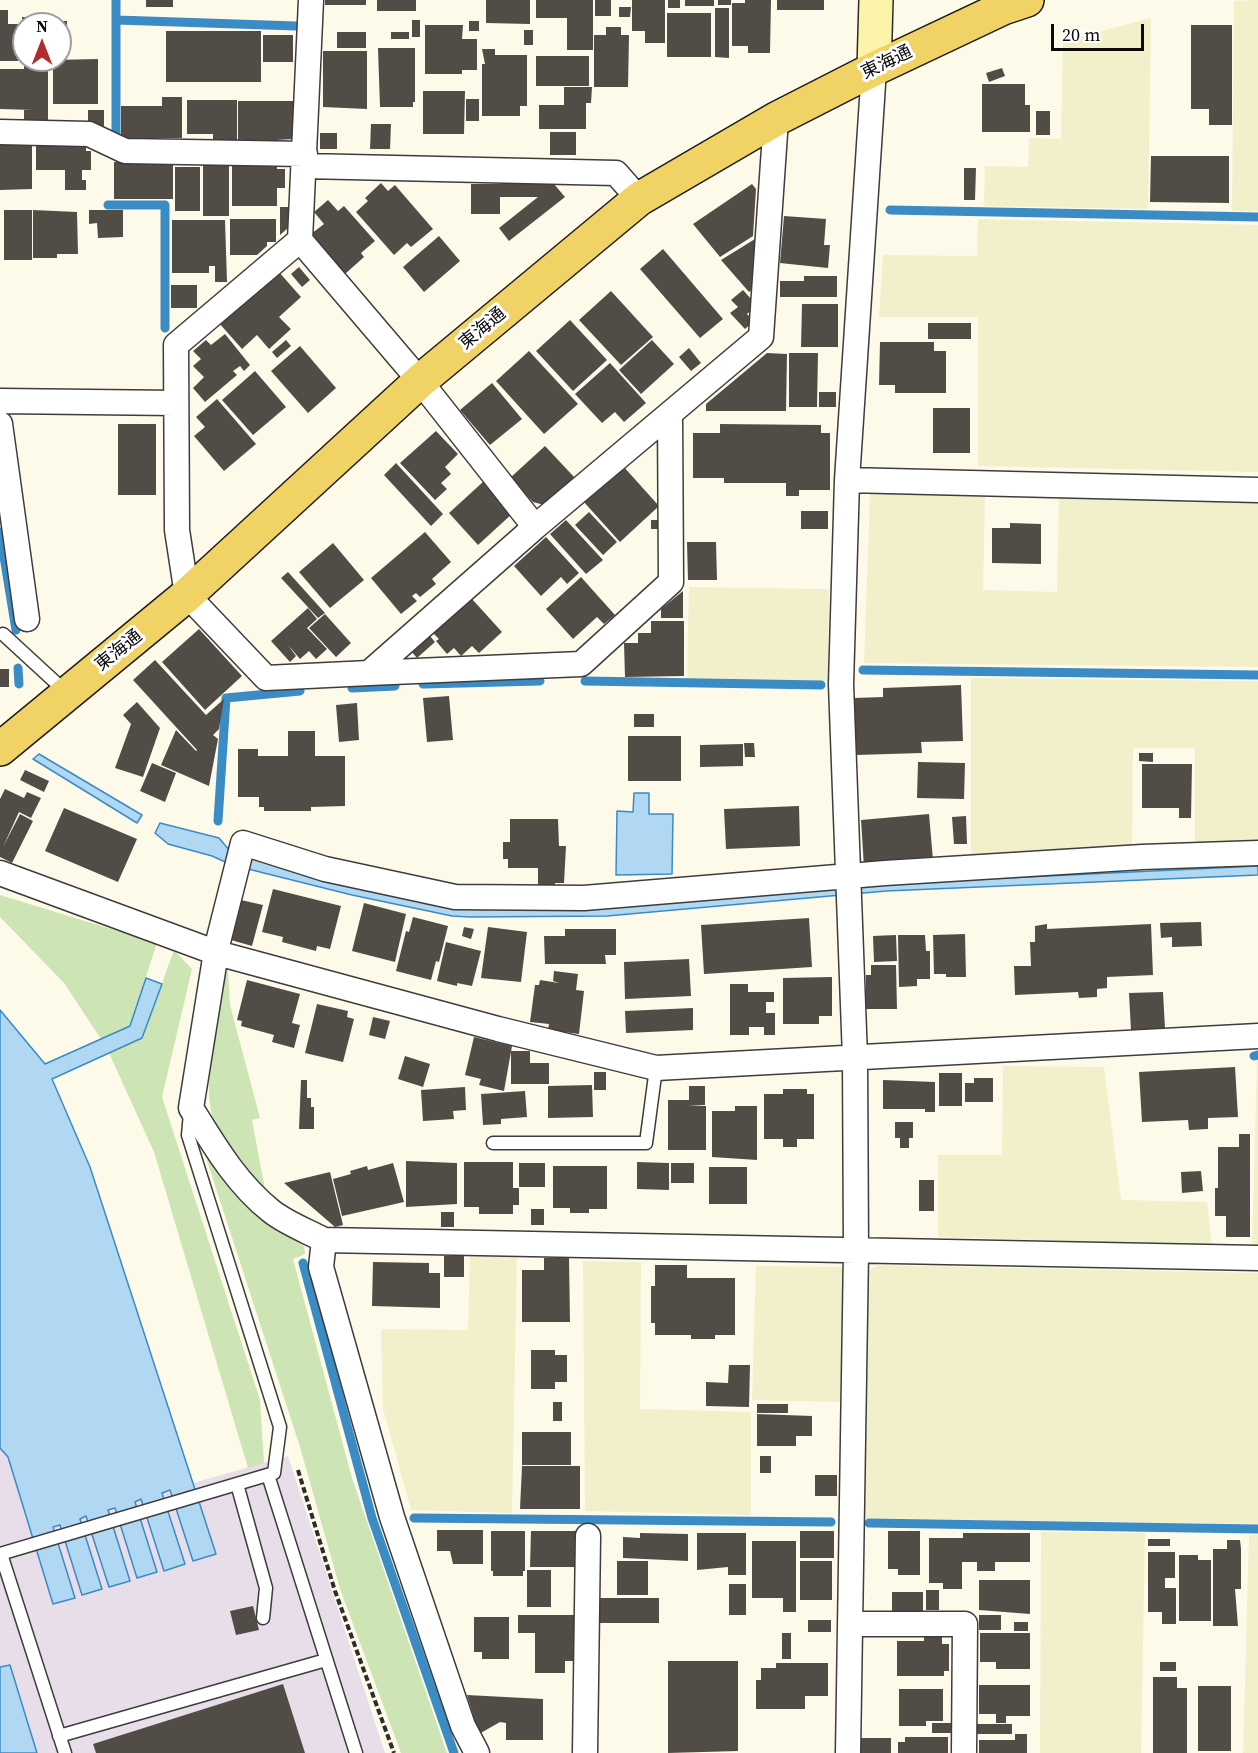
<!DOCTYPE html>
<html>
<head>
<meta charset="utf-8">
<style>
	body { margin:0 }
	#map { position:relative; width:1258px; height:1753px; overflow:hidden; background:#fefae9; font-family:"Source Serif 4",serif }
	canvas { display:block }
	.north { position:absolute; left:12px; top:12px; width:60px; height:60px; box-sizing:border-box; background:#fff; border:2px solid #9d9d9d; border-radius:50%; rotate:0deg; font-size:16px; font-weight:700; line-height:24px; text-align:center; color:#0a0a0a }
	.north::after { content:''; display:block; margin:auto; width:21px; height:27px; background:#b22b2e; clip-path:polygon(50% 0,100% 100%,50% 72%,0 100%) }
	.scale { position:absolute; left:1051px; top:24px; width:93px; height:27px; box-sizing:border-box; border:3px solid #0a0a0a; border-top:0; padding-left:8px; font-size:18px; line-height:21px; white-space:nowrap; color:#0a0a0a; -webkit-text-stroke:4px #fff; paint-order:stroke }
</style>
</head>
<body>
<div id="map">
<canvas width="1258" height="1753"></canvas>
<div class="north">N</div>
<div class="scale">20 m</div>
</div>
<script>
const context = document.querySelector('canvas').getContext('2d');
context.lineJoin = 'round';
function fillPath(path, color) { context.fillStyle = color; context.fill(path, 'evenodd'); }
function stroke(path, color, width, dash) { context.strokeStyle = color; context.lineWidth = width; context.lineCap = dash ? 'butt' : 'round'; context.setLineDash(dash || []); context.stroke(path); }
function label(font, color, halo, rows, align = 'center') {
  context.font = font + ' "Source Serif 4","Noto Sans JP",serif'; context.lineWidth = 6; context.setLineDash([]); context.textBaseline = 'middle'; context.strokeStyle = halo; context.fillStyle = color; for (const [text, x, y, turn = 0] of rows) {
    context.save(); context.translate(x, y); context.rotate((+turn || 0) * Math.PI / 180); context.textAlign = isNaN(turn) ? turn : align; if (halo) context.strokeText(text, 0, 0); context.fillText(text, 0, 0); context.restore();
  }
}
const industrial = new Path2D(`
	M0,1448L8,1457L54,1604L75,1597L53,1527L60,1525L82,1595L102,1589L80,1518L87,1516L110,1587L130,1581L107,1510L114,1508L137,1578L156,1572L135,1501L142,1499L165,1571L184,1564L162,1493L170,1490L194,1561L216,1554L193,1483L288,1456L385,1753H37L10,1666L0,1667Z`);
const farmland = new Path2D(`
	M1258,0V211H1232L1234,1Z
	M1151,18L1148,209L984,206L985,166L1028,167L1029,138L1061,139L1063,41Z
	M978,219L1258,225V472L978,466V317H879L883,255L977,256Z
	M870,493L985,496L983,590L1057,592L1059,498L1258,502V667L864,663Z
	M689,587L829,589L828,681L687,679Z
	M971,678L1258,681V845L1195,847V748H1133L1132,851L971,863Z
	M1257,1060H1258V1246H1252Z
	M1003,1066L1104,1067L1121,1200L1207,1202L1212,1245L938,1237V1155H1002Z
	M470,1254L517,1256L512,1513L411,1510L383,1408L381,1329L468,1330Z
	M583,1261L641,1262L640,1409L751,1412V1515L585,1511Z
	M878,1265L1258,1273V1524L864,1518L868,1271Z
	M756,1266L843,1267L841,1402L752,1400Z
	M1041,1532L1145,1533L1141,1753H1040Z
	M1249,1535H1258V1753H1243Z`);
const green = new Path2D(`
	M0,895L157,943L130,1026L101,1039L64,983L0,917Z
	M174,950L192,969L162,1097L260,1400L264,1463L248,1468L154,1152L109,1053L142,1038Z
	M228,970L230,1005L260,1118L252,1120L266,1195C253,1179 217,1140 213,1120C202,1075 216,1024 223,979Z
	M201,1142L247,1207L304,1246L305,1254L293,1259L352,1478L447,1753H401L340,1589L300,1447Z`);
const water = new Path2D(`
	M39,754L142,815L137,823L33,759Z
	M634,793H649V814H673L672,874L616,875L617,811L633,812Z
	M160,823L219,838L230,851L457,904L1258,866V875L886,891L607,916L470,917L452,916L352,895L232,865L212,856L168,844L155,833Z
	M146,978L162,984L142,1038L52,1079L90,1167L216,1554L193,1561L170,1490L162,1493L185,1564L164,1571L141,1499L135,1502L157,1572L137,1578L115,1508L108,1510L130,1581L109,1587L86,1516L80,1519L102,1589L82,1595L60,1525L53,1527L75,1598L53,1604L8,1457L0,1448V1010L45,1064L130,1026Z
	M10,1665L37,1753H0V1667Z`);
const stream = new Path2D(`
	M117,20L296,26
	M116,138V0
	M108,205H165V328
	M890,210L1258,217
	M0,532L16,630
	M18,668L19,684
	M863,670L1258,675
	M585,681L821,685
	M423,684L540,681
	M352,688L395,686
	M218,821L226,698L300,691
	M1254,1056L1258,1055
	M303,1263L372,1518L454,1753
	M414,1518L831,1522
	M869,1523L1258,1529`);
const building = new Path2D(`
	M146,0H173V7H146Z
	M325,0H366V5H325Z
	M377,0H416V11H377Z
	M486,0H530V24L486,23Z
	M536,0H593V50H567V18H536Z
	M595,0H611V16H595Z
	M632,0H665V43H645V31H632Z
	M668,0H680V8H668Z
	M685,0H714V6H685Z
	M718,0H731V5H718Z
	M745,0H771L770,53H748V46H732V3H745Z
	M777,0H824V10H777Z
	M619,7H631L630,17H619Z
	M715,8H729V58L715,57Z
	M0,10H8V24H18V61H0Z
	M667,13H711V57H667Z
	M22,17H53V24H22Z
	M412,20H420V37H412Z
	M54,21H67V48H60V24H54Z
	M469,21H479V31H469Z
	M425,25H463L462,39H477V70H462V74H425Z
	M1191,25H1232V125H1209V109H1191Z
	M606,27H621V35H629L628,87H594V35H606Z
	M524,30H533V45H524Z
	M166,31H261V82H166Z
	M337,32H366V48H337Z
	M391,32H409V39H391Z
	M263,35H293V62H263Z
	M378,48H415V102H413V107H380Z
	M482,49H495V55H527V106H520V116H482V64H485Z
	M323,51H367V109L323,107Z
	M536,56H589V86H536Z
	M98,59V104H53V60Z
	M24,64H48V123L24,125V110H34L0,109V69H24Z
	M1002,68L1005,76L989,82L986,73Z
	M982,84H1025V105H1030V132H982Z
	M564,87H592L591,103H586V129H539V105H564Z
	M423,91H465L464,134H423Z
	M162,97H182V138H121V106H162Z
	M466,99H479V121H466Z
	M187,100H237V143H213V134H187Z
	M238,101H295V139L238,142Z
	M88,110H104V126H88Z
	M1036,111H1050V135H1036Z
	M371,124H391L390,149H370Z
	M550,132H576V155H550Z
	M320,133H337V149H320Z
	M36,141H86V151H91V170H82V180H86V190H65V170H36Z
	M32,142V189L0,190V143Z
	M1151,156H1229V203L1150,202Z
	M114,162H173V199H114Z
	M203,163H229V216H203Z
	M232,163H277V169H285V188H277V206H232Z
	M175,167H200V211H175Z
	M964,168H976L975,200H964Z
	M381,183L388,191L395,185L433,229L411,247L407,243L394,255L356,212L368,201L365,198Z
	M471,184H554L565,197L509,241L499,228L538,197H500V214H471Z
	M752,184L756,189L753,236L720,257L693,224Z
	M328,200L338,211L344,206L375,241L361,253L364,257L345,274L311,234L324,224L314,212Z
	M280,207H288V228L280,235Z
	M4,210H32V260H4Z
	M33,210L77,212L78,254H57V258H33Z
	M89,210H123V237L98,238L97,223L89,224Z
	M784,216L826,219L824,245H830L828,268L780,263Z
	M230,219H276V242H267V246L257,255H230Z
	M172,220H225L227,282H215V266H209V273H172Z
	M439,236L460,261L424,292L403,267Z
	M755,239L753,289L749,292L721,260Z
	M663,249L723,319L700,338L640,269Z
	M299,267L310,280L302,287L291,274Z
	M278,271L301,297L279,317L291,329L269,349L257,335L242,349L219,323Z
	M804,276H837V297H780V281H804Z
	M171,285H197V308H171Z
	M743,290L752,300V310L747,314L754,321L745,329L730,313L738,307L731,300Z
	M611,291L653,337L621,365L579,320Z
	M802,304H838V347H801Z
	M570,320L607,360L573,391L536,351Z
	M928,323H971V339H928Z
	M225,334L250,365L244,371L240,366L233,371L237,375L205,402L193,388L204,377L193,366L201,359L193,351L206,340L211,345Z
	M286,340L291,346L277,358L272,352Z
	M652,340L674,364L641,394L619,370Z
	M880,342H934V351H946V393H895V385H879Z
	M300,346L336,388L308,413L271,371Z
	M689,348L701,363L691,371L679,357Z
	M529,351L578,404L544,434L496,381Z
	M767,353L787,354L786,411H706V404Z
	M789,353H818L817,407H789Z
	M610,363L646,403L624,422L615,412L602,423L575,394Z
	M255,371L286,407L253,435L222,400Z
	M492,383L522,419L490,445L460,410Z
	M819,392H836V407H819Z
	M217,399L256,444L224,471L194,436L205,427L196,417Z
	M933,408H970V453H933Z
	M118,424H156V495H118Z
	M720,424L821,425V433H830V490H799V496H786V483H724V478H693V433H720Z
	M436,431L458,454L445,467L451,474L441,483L447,489L435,500L400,463Z
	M545,446L575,478L544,505L533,502L510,478Z
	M396,463L443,514L431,526L384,475Z
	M623,466L659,506L620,542L583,501Z
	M484,481L513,513L478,545L449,513Z
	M801,511H828V529H801Z
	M589,512L617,542L603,555L575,525Z
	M566,520L603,560L586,574L550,534Z
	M651,520H662V529H651Z
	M1010,523L1041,524V564L992,563V528H1010Z
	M425,532L451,562L432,579L436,584L420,597L416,593L412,596L417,601L401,614L371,578Z
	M546,537L579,573L567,584L561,577L541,596L514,566Z
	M687,542H716L717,580H688Z
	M333,543L364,580L330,608L299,572Z
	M288,572L325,613L318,618L281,578Z
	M581,577L615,615L604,624L597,617L573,639L546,609Z
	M683,591V618H661V609Z
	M472,599L502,632L479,653L472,646L461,656L454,648L447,654L436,641L439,639L433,633Z
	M308,608L317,619L307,628L327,649L316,659L309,651L300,659L288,645L296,656L290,662L271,641Z
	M325,614L351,643L336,657L309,628Z
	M651,621H684V676L625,677L624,643H638V633H651Z
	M199,629L242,676L205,710L162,662Z
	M429,635L435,642L417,658L411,651Z
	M155,660L206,715L224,699L219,729L213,735L218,739L209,786L161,765L176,730L196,751L197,750L133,680Z
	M0,669H9V687H0Z
	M961,685L963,741L921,742L922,753L856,755L854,698L883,697V688Z
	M449,696L453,740L427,742L423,698Z
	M137,702L160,728L143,777L115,768L131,724L123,715Z
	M357,703L359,740L339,742L336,705Z
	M634,714H654V727H634Z
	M288,731H315V756H345V806L311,807V811H264V807H259V797H238V749H258V756H288Z
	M628,736H681V781H628Z
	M744,743H754L755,757H745Z
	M743,744V766L700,767V745Z
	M1139,753H1153V762L1139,761Z
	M918,762L965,763L964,799L917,798Z
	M152,763L176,773L165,802L140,791Z
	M1142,764H1192L1191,818H1179V808H1142Z
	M25,770L49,781L44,792L20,780Z
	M5,789L24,798L27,792L41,798L31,818L19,812L3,847L20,814L33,821L12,863L0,857V799Z
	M799,806L800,846L726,849L724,809Z
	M64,808L137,839L118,882L45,851Z
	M929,814L933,860L864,867L861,820Z
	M966,816L967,844H954L952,817Z
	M510,819H558L559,846H566L564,883H555V889H538V868H508V859H503V842H510Z
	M273,889L341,906L330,949L317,946L316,951L282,942L283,937L262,932Z
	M241,900L263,905L252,946L231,940Z
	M364,903L406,914L395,962L352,951Z
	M413,917L448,926L439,962L436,961L431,980L396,971L406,931L409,932Z
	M809,918L812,967L704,974L701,925Z
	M1201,922L1202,946L1172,947V937L1161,938L1160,923Z
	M1047,924V929L1151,924L1153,975L1107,977V988L1097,989V997L1079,998L1078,992L1015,995L1014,966H1031L1030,942H1035V926Z
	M464,927L474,929L471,939L462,936Z
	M488,927L527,932L521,982L481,978Z
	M565,929H616V955H605L606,964H545L544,936H565Z
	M965,934L966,977H946V974H934L933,935Z
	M896,935L897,961L874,962L873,936Z
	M898,935H925L926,951H930V979H917V986L899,987Z
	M446,942L481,951L472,986L457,983V986L437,981Z
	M689,959L691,996L625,999L624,962Z
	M871,965H896L897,1009H866V975H871Z
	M554,971L578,974L576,990L584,991L579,1034L548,1030L549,1024L530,1022L535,985H539L540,980L559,983L553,981Z
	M832,977V1016H819V1024H783V978Z
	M247,980L300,994L292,1023L300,1025L294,1048L272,1042L274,1035L241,1026L242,1021L237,1020Z
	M730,984H748V992H774V1002H766V1013H775V1035H764V1027H749V1035H730Z
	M1163,992L1165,1029L1131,1031L1129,993Z
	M317,1004L348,1011L347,1017L354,1019L343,1062L305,1053Z
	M693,1008V1030L626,1033L625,1011Z
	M373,1017L390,1021L385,1039L369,1035Z
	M474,1037L512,1046L504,1091L479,1085L481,1079L465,1075Z
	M511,1051H530V1063H549V1084H511Z
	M405,1056L430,1064L423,1087L398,1079Z
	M1235,1067L1238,1117L1208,1118V1129L1189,1130L1188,1120L1142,1122L1139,1072Z
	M594,1072H606V1090H594Z
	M939,1073H962V1106H939Z
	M974,1078H993V1102H965V1083H974Z
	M301,1080H307V1098H311V1107H314V1129H299Z
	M883,1080L935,1082V1112H925V1109H883Z
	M592,1085L593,1117L548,1118V1086Z
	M689,1086H705V1105L688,1106H706V1150H668V1100H689Z
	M465,1087L466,1110L453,1111L454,1119L423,1121L421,1090Z
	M783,1089H807V1094H814V1139H797V1147H783V1139H764V1094H783Z
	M525,1091L527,1117L501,1119V1124L483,1125L481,1094Z
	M735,1106H757V1160L712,1157V1111H735Z
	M895,1122H913V1138H909V1148H900V1138H895Z
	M1239,1134H1250V1237H1226V1216H1215V1188H1218V1147H1239Z
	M406,1161L457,1163V1204L406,1207Z
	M464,1162H513V1188H519V1205H513V1214H479V1207H464Z
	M637,1162L669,1163V1190L637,1189Z
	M393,1163L404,1202L342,1216L333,1179L351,1174L350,1171L367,1166L368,1170Z
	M519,1163H545V1187H519Z
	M671,1163H694V1183H671Z
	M553,1166H607V1209H589V1213H570V1208H553Z
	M709,1167H747V1204H709Z
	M1201,1171L1203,1191L1182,1193L1181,1172Z
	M330,1172L343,1225L335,1227L284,1183Z
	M919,1180H934V1211H919Z
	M531,1209H544V1225H531Z
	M441,1212H454V1227H441Z
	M444,1256H464V1277H444Z
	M544,1258H569L570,1322H522V1270H544Z
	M373,1262L429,1263V1273H440V1308L372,1306Z
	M655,1265H687V1278H735V1335H715V1339H691V1335H655V1323H651V1286H655Z
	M531,1350H555V1355H567V1382H555V1389H531Z
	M729,1365H750L749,1407L706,1406V1382L728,1383Z
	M553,1402H562V1421H553Z
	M757,1404H788V1413H757Z
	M757,1414L812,1416V1436H796V1446H757Z
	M522,1432H571V1465H522Z
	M760,1456H771V1473H760Z
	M522,1466H580V1509H520Z
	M815,1475H837V1496H815Z
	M437,1530H483V1564H453L450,1551H437Z
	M491,1531H525V1571H523V1576H493V1571H491Z
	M531,1531H578V1567H530Z
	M800,1531H834V1558H800Z
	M888,1531H920V1575H898V1569H888Z
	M640,1533L688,1534V1561L623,1558V1537L640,1538Z
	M697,1533H746V1575H728V1567L697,1570Z
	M963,1533H1030V1562H995V1571H977V1562H962V1589H943V1583H929V1538H963Z
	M1148,1539H1170V1546H1148Z
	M1227,1540H1240L1241,1549V1589H1235L1238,1626H1213V1549H1227Z
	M752,1541H796V1612H783V1598H752Z
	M1148,1552H1175V1578H1165V1588H1176V1624H1162V1612H1148Z
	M1179,1555H1198V1560H1211V1621H1179Z
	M617,1561H648V1595H617Z
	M800,1561H832V1600H800Z
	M527,1570H551V1607H527Z
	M979,1580H1030V1614L979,1610Z
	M729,1584H746V1615H729Z
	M926,1590H939V1610H926Z
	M892,1592H923V1614H892Z
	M600,1598H659V1623H600Z
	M253,1606L259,1630L236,1635L230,1611Z
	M518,1615H576V1661H565V1673H535V1633H518Z
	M979,1615H1001V1630H979Z
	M474,1617H509V1659H482V1652H474Z
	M808,1620H831V1632H808Z
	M1014,1622H1028V1631H1014Z
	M782,1633H791V1659H782Z
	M980,1633H1030V1669H996V1662H980Z
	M924,1637H942V1644H949V1671H944V1676H897V1641H924Z
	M668,1661H738V1751L668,1753Z
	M1160,1662H1176V1671H1160Z
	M776,1663H828V1696H805V1709H756V1680H761V1668H776Z
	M1153,1677H1177V1688H1187V1753H1153Z
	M283,1684L305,1753H96L93,1744Z
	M979,1685H1030V1716H1006V1723H996V1714H979Z
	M1198,1686H1231V1751H1198Z
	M899,1689H943V1721H926V1726H899Z
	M467,1695L543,1699V1740H506V1723L500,1722L479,1734Z
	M932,1723H951V1733H932Z
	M976,1724H1012V1734H976Z
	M1015,1734H1027V1753H979V1740H1015Z
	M905,1737H948V1753H898V1742H905Z
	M861,1738H891V1753H861Z`);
const path = new Path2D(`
	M298,1470L335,1591L394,1753`);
const lane = new Path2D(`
	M3,634L66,692
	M493,1143H646L656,1068
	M268,1475L356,1753
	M237,1484L266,1588L263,1618
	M0,1554L274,1473L280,1427L188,1135L190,1113
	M1,1554L65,1753
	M59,1736L326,1660`);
const street = new Path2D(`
	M311,0L300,240L420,381L535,527
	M0,132L89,134L125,151L305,154
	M305,166L616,173L639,199
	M300,240L176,345L177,530L187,595L266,678L369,673L535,527L761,337L776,119
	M0,401L176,403
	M0,424L27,619
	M847,480L1258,490
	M369,673L581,664L671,582L670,414
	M1258,853L1142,857L885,873L584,898L455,897L325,869L243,843L217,946L191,1108C214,1145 236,1183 271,1211C286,1223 307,1231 324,1240L1258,1258
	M0,873L217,953L498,1029L656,1068L1258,1036
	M324,1240L321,1267L392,1517L463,1726L477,1753
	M850,1624H965L964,1753
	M585,1753L588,1536
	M848,1753L856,1251L855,1058L841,684L847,480L874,69`);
const secondary = new Path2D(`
	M874,69L876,0`);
const primary = new Path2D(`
	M0,749L187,595L420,381L639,199L776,119L874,69L1003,8L1027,0`);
const streetNames = [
	["東海通",887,63,-26],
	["東海通",483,329,-40],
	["東海通",119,651,-39]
];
fillPath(industrial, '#e8dee9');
fillPath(farmland, '#f2efcb');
fillPath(green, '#cde5b5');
fillPath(water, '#b0d8f2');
stroke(water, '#3b8bc5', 1.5);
stroke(stream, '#3b8bc5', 9);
fillPath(building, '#524c47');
stroke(lane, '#3d3d3d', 15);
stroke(street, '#3d3d3d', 27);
stroke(secondary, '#2c2c2c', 36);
stroke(primary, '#1b1b1b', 36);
stroke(path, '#2c2c2c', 4, [6, 3]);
stroke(lane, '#fff', 12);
stroke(street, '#fff', 24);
stroke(secondary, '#fbf3a7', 33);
stroke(primary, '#f1d265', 33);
label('18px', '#0a0a0a', '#fff', streetNames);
</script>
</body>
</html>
